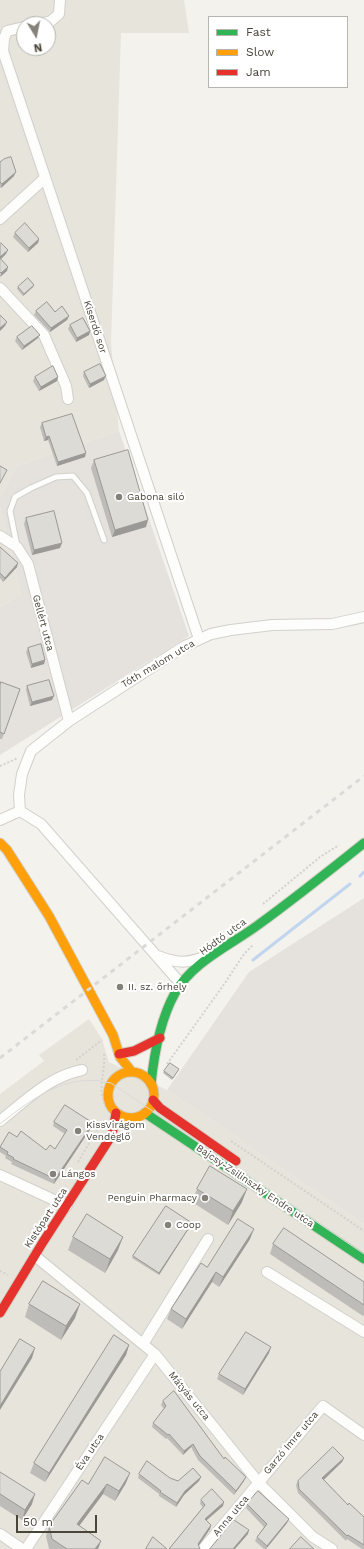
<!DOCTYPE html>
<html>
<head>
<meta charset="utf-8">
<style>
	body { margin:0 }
	#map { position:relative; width:364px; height:1549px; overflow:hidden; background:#f3f2ed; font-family:"Work Sans",sans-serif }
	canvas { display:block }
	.legend { position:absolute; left:208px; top:16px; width:140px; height:72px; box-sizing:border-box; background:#fff; border:1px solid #b6b5b0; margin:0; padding:5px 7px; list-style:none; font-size:12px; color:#494539 }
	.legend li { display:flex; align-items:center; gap:8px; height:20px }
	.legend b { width:20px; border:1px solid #b6b5b0 }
	.north { position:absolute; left:16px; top:16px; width:40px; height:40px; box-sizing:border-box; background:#fff; border:1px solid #b6b5b0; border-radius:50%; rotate:170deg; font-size:11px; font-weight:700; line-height:16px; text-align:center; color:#494539 }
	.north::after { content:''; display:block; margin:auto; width:14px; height:18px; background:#848278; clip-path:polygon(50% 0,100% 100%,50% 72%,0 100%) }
	.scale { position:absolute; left:16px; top:1515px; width:81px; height:18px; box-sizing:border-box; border:2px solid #494539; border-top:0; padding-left:5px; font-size:12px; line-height:14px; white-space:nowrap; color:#494539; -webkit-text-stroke:3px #fff; paint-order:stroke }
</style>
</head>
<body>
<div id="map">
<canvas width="364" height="1549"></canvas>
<ul class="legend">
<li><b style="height:5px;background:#30b455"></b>Fast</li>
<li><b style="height:5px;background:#ff9f0a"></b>Slow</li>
<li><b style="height:5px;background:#e5322d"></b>Jam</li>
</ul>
<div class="north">N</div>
<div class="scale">50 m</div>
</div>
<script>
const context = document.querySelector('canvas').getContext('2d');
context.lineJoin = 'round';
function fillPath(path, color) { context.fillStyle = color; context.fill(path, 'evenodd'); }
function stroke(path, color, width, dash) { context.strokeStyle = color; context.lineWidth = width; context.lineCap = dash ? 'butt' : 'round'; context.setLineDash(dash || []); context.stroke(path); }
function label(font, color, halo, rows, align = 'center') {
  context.font = font + ' "Work Sans",sans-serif'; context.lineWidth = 4; context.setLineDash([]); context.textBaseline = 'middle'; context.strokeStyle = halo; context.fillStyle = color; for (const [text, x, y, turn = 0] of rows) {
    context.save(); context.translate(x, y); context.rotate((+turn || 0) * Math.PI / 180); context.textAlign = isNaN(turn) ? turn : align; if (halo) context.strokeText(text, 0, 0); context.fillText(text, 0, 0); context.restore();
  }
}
const residential = new Path2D(`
	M0,0H184L189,33H121L111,343L119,431L17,466L0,497ZM24,24H48V48H24Z
	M0,507L21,594L0,607Z
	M89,1019L102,1039L109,1062L167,1090L364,1224V1549H0V1094L44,1061L39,1055Z`);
const industrial = new Path2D(`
	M119,431L189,636L0,755V607L21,594L0,507V497L17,466Z
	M364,898V1224L167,1090L249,972Z`);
const stream = new Path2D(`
	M360,876L364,872
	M253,960L350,884`);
const path = new Path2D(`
	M0,766L18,758
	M263,904L320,857L339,845
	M104,1054C106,1070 96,1092 106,1106
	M76,1060L102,1040
	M167,1064L225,983L244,954L253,945
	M127,1123L140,1126
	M231,1141L364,1231
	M78,1162L101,1123
	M0,1271L8,1275`);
const lane = new Path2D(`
	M17,546L10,511L15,497L31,488L56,477L73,476L87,493L104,540`);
const street = new Path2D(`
	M39,24L51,21L59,14L60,0
	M24,27L7,31L4,39L3,51L199,639
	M0,219L45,178
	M0,288L44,335L66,386L68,399
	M0,536L17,547L28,564L69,721
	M20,811L19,795L22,774L31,751L69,721L183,647L211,634L231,630L272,625L332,624L364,617
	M20,811L41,824L181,984
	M0,820L20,811
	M158,956C176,963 187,964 206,956
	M0,1121C25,1101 50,1076 82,1070
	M0,1175L67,1206
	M35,1256L155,1354L258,1482L313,1537L332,1549
	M267,1272L364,1332
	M143,1344L208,1239
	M0,1534L22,1549
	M26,1549L155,1354
	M203,1549L323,1406L364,1435`);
const fast = new Path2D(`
	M151,1084C154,1054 160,1020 175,993C192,962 231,945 258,925C294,899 329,871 364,843
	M145,1113L364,1259`);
const slow = new Path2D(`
	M0,843L7,850L49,916L113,1035L120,1057L132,1072
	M108 1095a23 23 0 1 1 46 0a23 23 0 1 1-46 0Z`);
const jam = new Path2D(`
	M119,1054L134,1051L160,1038
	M153,1100L160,1108L236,1161
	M0,1313L43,1242L112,1135L116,1113`);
const tram = new Path2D(`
	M0,1124C33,1098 67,1072 111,1083L364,1254`);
const rail = new Path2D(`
	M0,1058L364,776`);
const wall = new Path2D(`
	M0,162L14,176L1,188L0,187Z
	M15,233L39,239L38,243L28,252L13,237Z
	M34,285L33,287L23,296L17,289L18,287Z
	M36,311L55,312L69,316L67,320L50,332L34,315Z
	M70,325L90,331L89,335L76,342L68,329Z
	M17,337L38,338L22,350L15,341Z
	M84,372L104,380L89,388L83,376Z
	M35,377H58L57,381L39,391L33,381Z
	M42,423L85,457L57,466L48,440L44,441L40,427Z
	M94,460L146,527L112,537L91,468Z
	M26,518L60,548L32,555L24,524Z
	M0,547L17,567L3,582L0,578Z
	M28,648L45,660L44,664L31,668L26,652Z
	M0,686L20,689L2,739H0Z
	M27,686L52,700L30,706L26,690Z
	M179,1069L172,1080L163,1073L164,1071Z
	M54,1122L91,1128L54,1184L11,1164L12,1162L5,1158L6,1156L0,1152V1146L17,1137L46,1150L55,1149L65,1134L53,1126Z
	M197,1189L242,1202L228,1225L192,1202Z
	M192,1223L159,1275L132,1258L133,1256Z
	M73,1237L118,1250L105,1273L68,1250Z
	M250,1239L219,1287L212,1282L182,1329L167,1319L171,1309L207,1267Z
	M273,1244L364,1282V1315L363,1316L270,1254Z
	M29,1304L75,1318L61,1340L25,1317Z
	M129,1345L126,1355L45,1482L30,1473L34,1463Z
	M269,1353L243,1395L217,1379L219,1374Z
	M163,1401L224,1459L244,1481L234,1495L198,1460L191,1447L183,1455L167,1438L166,1439L152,1427L153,1423L164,1409L161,1405Z
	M344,1458L342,1462L324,1480L348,1505L364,1517V1549H362L347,1539L346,1541L298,1493L296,1485L298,1481Z
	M0,1472L32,1504L22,1520L0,1506Z
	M139,1474L170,1478L178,1481L201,1477L199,1481L184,1495L176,1507L159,1496V1494L138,1478Z
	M126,1483L115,1501L103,1494L79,1526L101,1541L98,1549H49L46,1536L49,1526L88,1484Z
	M201,1500L223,1506L206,1521L211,1525L210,1529L199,1545L169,1549L203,1507L200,1504Z
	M247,1504L287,1523L266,1549H264L255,1541L257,1537L264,1527L246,1508Z`);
const shadedWall = new Path2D(`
	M16,172L14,176L1,188L2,184Z
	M39,239L38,243L28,252L29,248Z
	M8,250L6,254L0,260V257Z
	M8,267L7,271L0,277L1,273Z
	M34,285L33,287L23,296L24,294Z
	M69,316L67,320L50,332L51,328Z
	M7,322L5,326L0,331V328Z
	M90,331L89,335L76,342L77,338Z
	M40,335L38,338L22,350L24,346Z
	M106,376L104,380L89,388L90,384Z
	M58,377L57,381L39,391L41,387Z
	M49,436L48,440L44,441L46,437Z
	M86,453L85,457L57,466L58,462Z
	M148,520L146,527L112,537L115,530Z
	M62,543L60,548L32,555L34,550Z
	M18,563L17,567L3,582L5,578Z
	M45,660L44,664L31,668L32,664Z
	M54,696L52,700L30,706L32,702Z
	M93,1123L91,1128L54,1184L55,1179Z
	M247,1189L242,1202L228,1225L233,1211Z
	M192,1223L191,1225L159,1275V1273Z
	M254,1229L250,1239L219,1287L223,1277Z
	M123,1237L118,1250L105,1273L110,1259Z
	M216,1272L212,1282L182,1329L186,1319Z
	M80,1304L75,1318L61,1340L66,1326Z
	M129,1345L126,1355L45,1482L49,1473Z
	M271,1347L269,1353L243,1395L245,1389Z
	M35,1348L32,1358L0,1410V1406Z
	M193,1444L191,1447L183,1455L184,1451Z
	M344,1458L342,1462L320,1483L322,1478Z
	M130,1473L126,1483L115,1501L119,1491Z
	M201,1477L199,1481L184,1495L176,1507L177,1503L185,1491Z
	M246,1477L244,1481L234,1495L236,1491Z
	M107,1484L103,1494L73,1534L77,1524Z
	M35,1494L32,1504L22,1520L25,1510Z
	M224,1502L223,1506L203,1523L205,1519Z
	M289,1519L287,1523L266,1549L267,1546Z
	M211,1525L210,1529L197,1548L198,1544Z
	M249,1530L248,1534L235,1549H233Z
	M101,1541L98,1549H95Z`);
const building = new Path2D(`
	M11,157L16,172L2,184L0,182V162L4,159Z
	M25,223L39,239L29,248L15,233Z
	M1,243L8,250L0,257V244Z
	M0,258L8,267L1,273L0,272Z
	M28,278L34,285L24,294L18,287Z
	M47,302L55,312L62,306L69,316L51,328L36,311Z
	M0,315L7,322L0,328Z
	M83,318L90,331L77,338L70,325Z
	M32,326L40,335L24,346L17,337Z
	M100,364L106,376L90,384L84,372Z
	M53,366L58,377L41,387L35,377Z
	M72,414L86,453L58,462L49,436L46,437L42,423Z
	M128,450L148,520L115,530L94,460Z
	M0,466L7,470L0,483Z
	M54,511L62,543L34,550L26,518Z
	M0,547L18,563L5,578L0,573Z
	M41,644L45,660L32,664L28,648Z
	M49,680L54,696L32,702L27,686Z
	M1,682L20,689L4,734L0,732V686Z
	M170,1063L179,1069L173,1078L164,1071Z
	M65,1105L93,1123L55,1179L13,1159L14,1158L7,1154L8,1152L0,1147L9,1132L17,1137L21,1131L46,1150L50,1145L55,1149L67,1130L54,1122Z
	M210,1166L247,1189L233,1211L197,1189Z
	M166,1206L192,1223L159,1273L133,1256Z
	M87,1214L123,1237L110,1259L73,1237Z
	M238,1219L254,1229L223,1277L216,1272L186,1319L171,1309L201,1263L207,1267Z
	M284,1228L364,1282V1305L273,1244Z
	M43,1281L80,1304L66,1326L29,1304Z
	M246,1332L271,1347L245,1389L219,1374Z
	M114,1335L129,1345L49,1473L34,1463Z
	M20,1339L35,1348L0,1406V1372Z
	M174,1391L224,1459L225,1457L246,1477L236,1491L200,1456L193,1444L184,1451L169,1434L168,1435L153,1423L166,1406L163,1401Z
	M333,1447L344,1458L322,1478L348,1505L349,1503L364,1517V1545L348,1535L347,1536L299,1489L298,1481Z
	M105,1457L130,1473L119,1491L107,1484L77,1524L101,1541L95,1549H67L52,1539L49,1526L82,1480L88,1484Z
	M147,1461L170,1478L178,1481L193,1468L201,1477L185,1491L177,1503L160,1492L161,1491L139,1474Z
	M0,1472L35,1494L25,1510L0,1494Z
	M212,1489L224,1502L205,1519L211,1525L198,1544L200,1549H169L205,1505L201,1500Z
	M258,1491L289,1519L267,1546L257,1537L267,1524L247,1504Z
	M234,1520L249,1530L233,1549H210Z
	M153,1537L167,1549H146Z
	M301,1537L314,1549H290Z`);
const markers = [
	[119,497,4,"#848278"],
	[120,987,4,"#848278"],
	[78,1131,4,"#848278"],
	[53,1174,4,"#848278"],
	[205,1198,4,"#848278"],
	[168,1225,4,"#848278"]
];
const streetNames = [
	["Kiserdő sor",95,327,72],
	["Gellért utca",43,623,75],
	["Tóth malom utca",158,664,-31],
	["Hódtó utca",223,937,-36],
	["Bajcsy-Zsilinszky Endre utca",255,1186,34],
	["Kistópart utca",46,1218,-57],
	["Mátyás utca",189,1396,51],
	["Garzó Imre utca",291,1443,-50],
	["Éva utca",90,1452,-56],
	["Anna utca",231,1516,-50]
];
const poiNames = [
	["Gabona siló",127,497],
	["II. sz. őrhely",128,987],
	["KissVirágom",86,1125],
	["Vendéglő",86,1137],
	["Lángos",61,1174],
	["Penguin Pharmacy",197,1198,"right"],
	["Coop",176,1225]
];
fillPath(residential, '#e6e4db');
fillPath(industrial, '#e5e2dd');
stroke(stream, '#c1d5ee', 3);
stroke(lane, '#d1d0cb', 7);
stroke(street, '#d1d0cb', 12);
stroke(fast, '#d2d0c4', 11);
stroke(slow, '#d2d0c4', 11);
stroke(jam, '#d2d0c4', 11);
stroke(path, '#d3d2cb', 2, [2, 2]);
stroke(lane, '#fdfdfc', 5);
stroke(street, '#fdfdfc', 10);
stroke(fast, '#30b455', 9);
stroke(slow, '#ff9f0a', 9);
stroke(jam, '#e5322d', 9);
stroke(tram, '#dadad9', 1);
stroke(rail, '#dadad9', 3, [5, 5]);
fillPath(wall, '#bdbcb8');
fillPath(shadedWall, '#9a9996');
fillPath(building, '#dcdbd6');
stroke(building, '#9a9996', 1);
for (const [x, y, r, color] of markers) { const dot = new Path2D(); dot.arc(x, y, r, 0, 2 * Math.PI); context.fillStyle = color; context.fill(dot); stroke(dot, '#fff', 1.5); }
label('10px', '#494539', '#fff', streetNames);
label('10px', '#494539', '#fff', poiNames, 'left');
</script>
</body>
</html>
